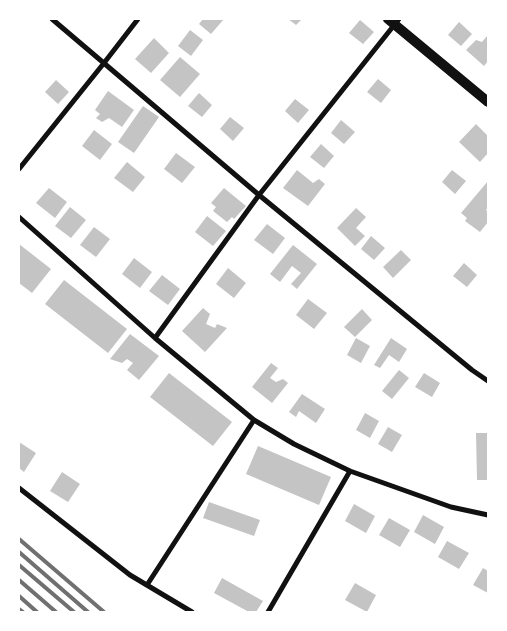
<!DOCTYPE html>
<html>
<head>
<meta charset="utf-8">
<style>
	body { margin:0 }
	#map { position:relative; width:507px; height:631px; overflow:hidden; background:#fff; font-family:Roboto,sans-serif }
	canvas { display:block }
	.frame { position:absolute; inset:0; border:20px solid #fff; pointer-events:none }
</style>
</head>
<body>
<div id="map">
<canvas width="507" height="631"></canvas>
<div class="frame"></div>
</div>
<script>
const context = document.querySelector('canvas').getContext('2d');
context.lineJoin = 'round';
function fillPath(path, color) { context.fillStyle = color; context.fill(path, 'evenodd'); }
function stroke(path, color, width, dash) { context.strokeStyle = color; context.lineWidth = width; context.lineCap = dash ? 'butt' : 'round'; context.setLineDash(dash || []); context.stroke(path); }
const building = new Path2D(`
	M203,19H224L211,34L199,24Z
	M288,19H302L296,25Z
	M360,20L374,32L363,44L349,33Z
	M459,22L472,34L461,46L448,35Z
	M190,30L203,40L191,56L178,46Z
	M487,36L488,37V61L484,66L466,50L476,40L482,42Z
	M154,38L169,53L151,73L135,59Z
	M180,57L200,74L180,97L160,80Z
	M378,79L391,90L381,103L367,92Z
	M56,80L69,92L58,104L45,92Z
	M108,91L134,110L122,127L109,118L102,122L96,118L100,114L95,110Z
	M199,93L212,105L202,117L188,106Z
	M295,99L309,110L298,123L285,111Z
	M143,106L159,117L134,153L118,142Z
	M230,117L244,128L233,141L220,129Z
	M341,120L355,132L344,144L331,133Z
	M476,124L488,136V153L480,162L459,142Z
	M94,130L112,144L100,160L82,146Z
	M321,144L334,156L324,168L310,157Z
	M176,153L195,167L182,183L164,169Z
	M127,162L145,177L133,192L114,178Z
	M297,170L313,183L319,179L325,184L308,206L283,188Z
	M452,170L466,181L455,194L442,182Z
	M488,181V207L486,210L488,212V222L480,232L465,221L467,218L461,213Z
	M49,188L67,202L55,218L36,203Z
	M224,188L246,206L234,219L232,217L227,222L213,211L216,207L211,203Z
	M70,207L86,220L71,238L55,226Z
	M356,208L366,217L356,228L365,236L355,246L337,228Z
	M207,216L226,231L213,246L195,232Z
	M267,224L285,238L273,254L254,240Z
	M94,227L110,239L96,257L80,245Z
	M371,236L385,248L374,260L361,249Z
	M19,244L51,269L32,293L19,283Z
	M293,245L317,264L297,289L291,284L301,273L292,266L280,282L270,274Z
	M401,250L411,260L393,278L383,267Z
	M134,258L152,272L140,288L122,274Z
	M464,263L477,275L467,287L453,276Z
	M228,268L246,283L234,298L216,284Z
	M162,275L180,289L168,305L149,291Z
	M64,280L127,329L108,353L45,304Z
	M308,299L327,313L314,329L296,315Z
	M203,308L210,314L206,324L215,328L217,324L227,328L205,352L182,331Z
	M362,309L372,320L355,337L344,327Z
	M130,334L159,356L139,380L127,370L133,363L127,359L122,363L110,359Z
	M356,338L370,346L361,363L347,355Z
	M391,338L407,349L399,362L389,355L380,368L374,365Z
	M271,363L278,368L270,378L276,382L283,379L288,383L272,403L252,387Z
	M399,370L409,378L392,399L382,391Z
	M169,373L232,422L213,446L150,397Z
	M424,373L440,383L432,397L415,387Z
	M302,394L325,409L316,423L299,411L296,417L289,412Z
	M365,413L379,421L370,438L356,430Z
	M388,427L402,435L392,452L378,444Z
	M476,433H488V480H477Z
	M19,442L36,453L24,472L19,468Z
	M258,446L331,477L319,505L246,474Z
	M62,472L80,484L68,502L50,491Z
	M209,502L260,520L254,536L203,518Z
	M354,504L375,516L366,533L345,521Z
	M423,515L444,527L435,544L414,532Z
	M389,518L410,530L400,547L379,535Z
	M447,541L469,553L459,569L438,557Z
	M483,568L488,571V593L473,585Z
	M222,578L263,601L256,612H249L214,593Z
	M355,583L376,595L367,612L345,600Z`);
const minor = new Path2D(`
	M52,19L259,195L472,370L488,381
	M19,169L104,63L138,19
	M19,217L155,338L254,420L294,444L350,471L451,507L488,515
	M155,338L259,195L399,19
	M19,488L130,575L192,612
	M147,585L254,420
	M268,612L350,471`);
const secondary = new Path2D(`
	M388,19L488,102`);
const rail = new Path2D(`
	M19,539L104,612
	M19,552L88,612
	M19,565L74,612
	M19,580L56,612
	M19,596L37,612
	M19,609L23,612`);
fillPath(building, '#c4c4c4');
stroke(minor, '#111', 5);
stroke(secondary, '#111', 10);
stroke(rail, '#707070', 4);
</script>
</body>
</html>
